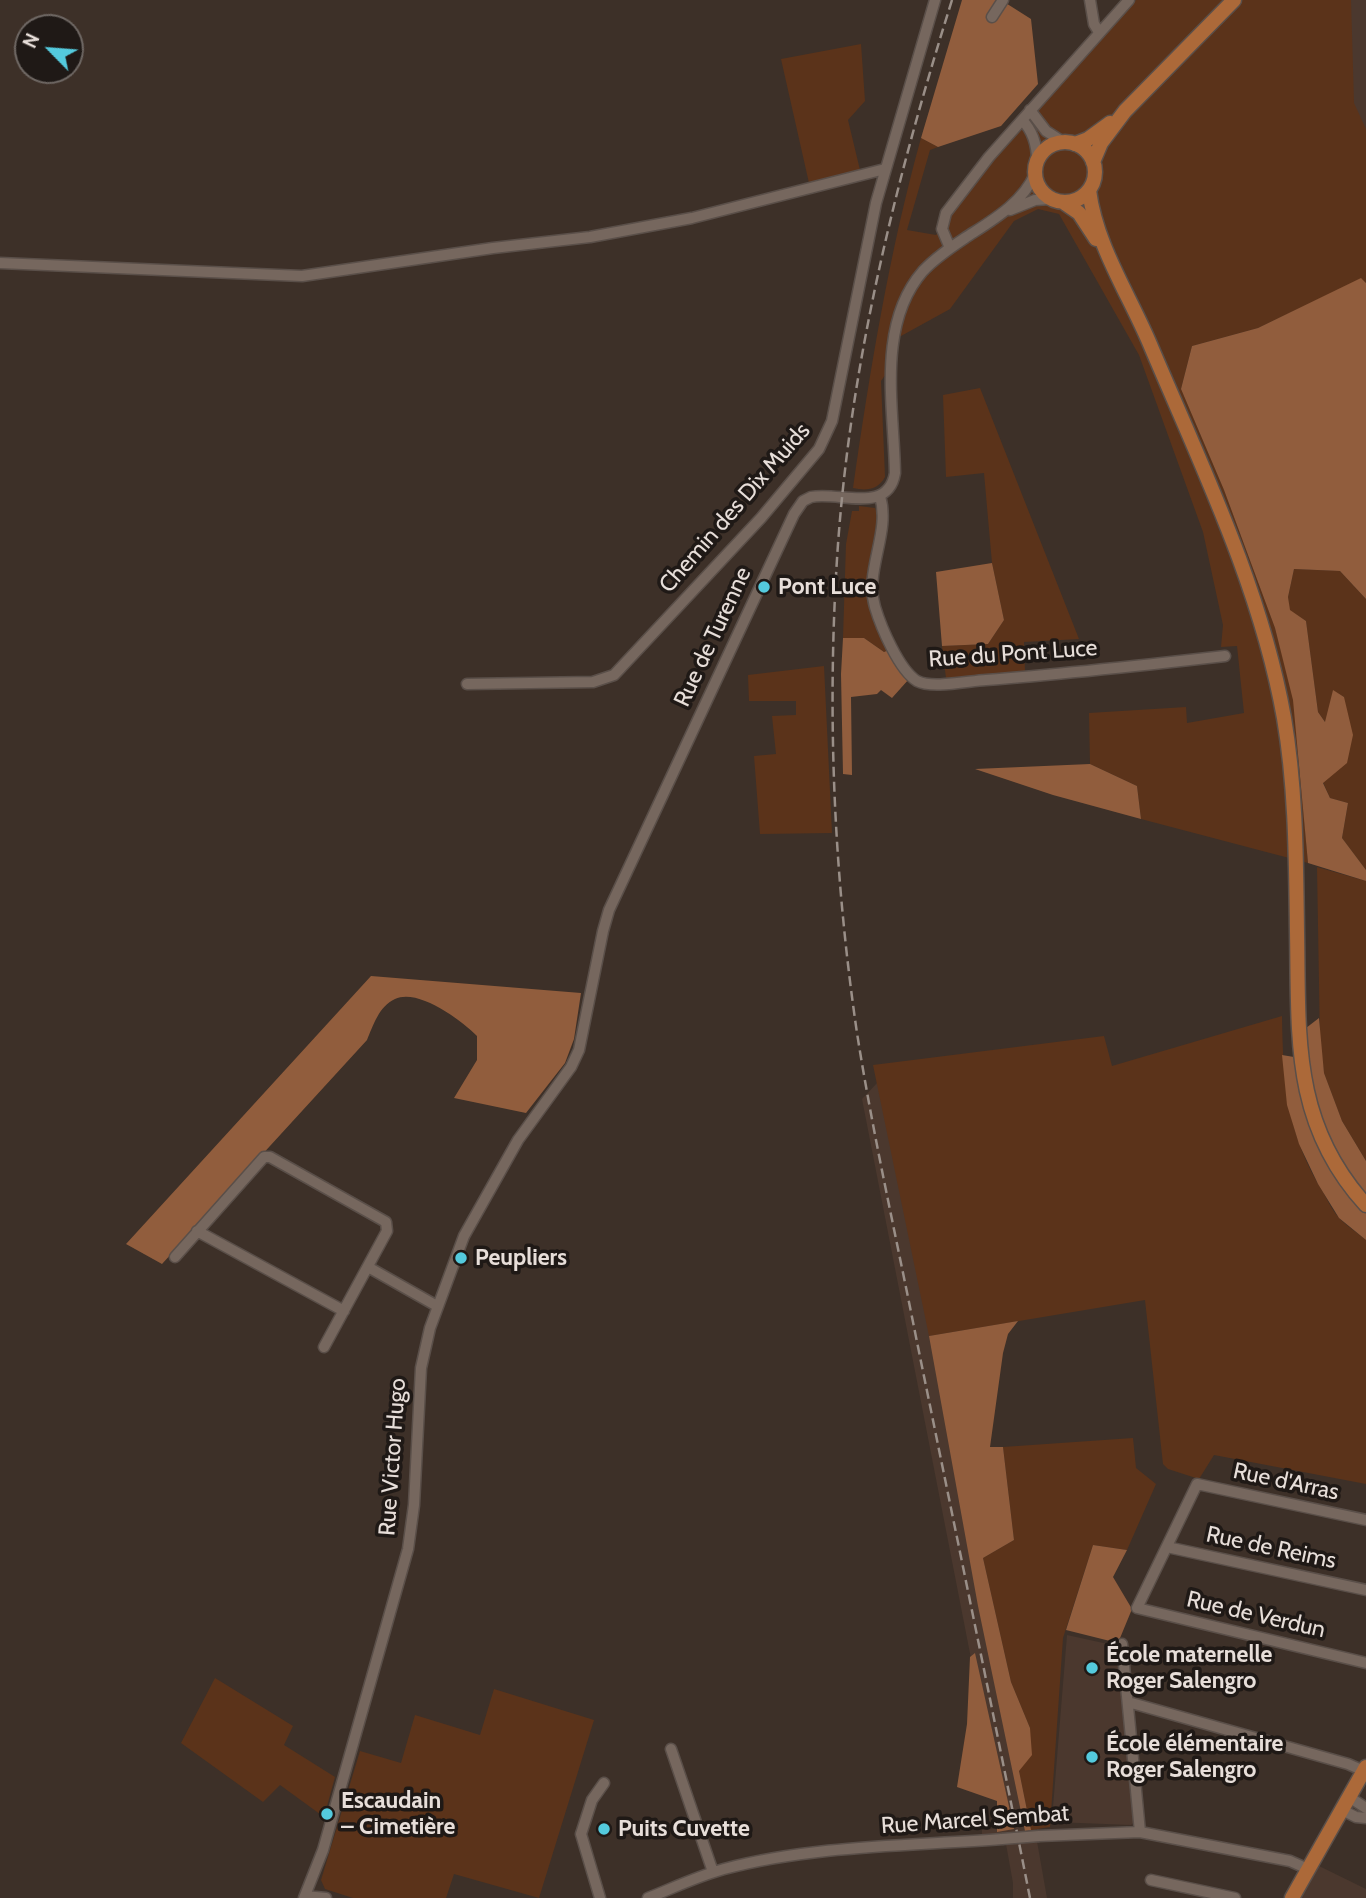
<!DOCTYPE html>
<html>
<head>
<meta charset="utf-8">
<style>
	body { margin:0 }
	#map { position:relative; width:1366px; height:1898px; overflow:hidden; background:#3d3028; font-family:Cabin,sans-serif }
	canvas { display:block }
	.north { position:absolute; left:14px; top:14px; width:70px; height:70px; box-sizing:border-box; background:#1f1916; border:2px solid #6f6864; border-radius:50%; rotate:295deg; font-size:19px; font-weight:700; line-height:28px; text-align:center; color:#e7ded9 }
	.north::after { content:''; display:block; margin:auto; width:24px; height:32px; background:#54cadd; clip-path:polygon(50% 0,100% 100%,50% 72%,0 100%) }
</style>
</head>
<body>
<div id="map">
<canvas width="1366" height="1898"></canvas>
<div class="north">N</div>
</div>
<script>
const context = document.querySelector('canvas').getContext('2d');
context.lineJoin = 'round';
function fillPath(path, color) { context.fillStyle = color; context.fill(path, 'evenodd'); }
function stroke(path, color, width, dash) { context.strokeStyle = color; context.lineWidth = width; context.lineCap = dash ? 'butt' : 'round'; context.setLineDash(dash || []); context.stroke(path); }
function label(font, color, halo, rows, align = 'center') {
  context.font = font + ' Cabin,sans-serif'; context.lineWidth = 7; context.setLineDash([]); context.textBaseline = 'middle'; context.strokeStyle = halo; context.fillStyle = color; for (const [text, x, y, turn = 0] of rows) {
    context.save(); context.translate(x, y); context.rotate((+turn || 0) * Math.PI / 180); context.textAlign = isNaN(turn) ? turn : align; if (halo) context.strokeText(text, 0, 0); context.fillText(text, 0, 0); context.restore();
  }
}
const built = new Path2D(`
	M1335,0H1366V283Z
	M878,1082L1031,1819L1037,1829L1035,1830L1047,1898H1013V1883L1006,1844L982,1836V1830L1004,1828L862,1099Z
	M1067,1635L1117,1646L1134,1822L1131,1825L1054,1822L1052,1819Z
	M1317,1865L1366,1889V1898H1300Z`);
const green = new Path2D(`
	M1136,0H1351L1354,103L1366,129V283L1361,279L1258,328L1192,346L1181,389L1224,490L1275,628L1294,700L1308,863L1141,819L1137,786L1090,764L1089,713L1186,707L1187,723L1244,713L1237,646L1221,647L1223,625L1203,532L1139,355L1059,214L1038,209L1014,221L950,309L901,336H889L888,371L881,381L885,477C878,490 866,491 853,488C870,370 889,253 921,138L938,147L930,150L907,230L936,235L989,163Z
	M861,44L865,101L848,120L860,170L809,183L781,59Z
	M980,388L1079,639L1024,642L1025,672L946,678L942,646L988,644L1004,620L992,563L984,473L946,477L943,395Z
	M859,506L875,508L878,516L868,568L869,594L891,649L884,652L864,638H843L846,544L852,511H859Z
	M1294,569L1340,571L1366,599V870L1342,838L1348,803L1330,798L1323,782L1344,697L1333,691L1326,723L1318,712L1306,621L1289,610L1288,597Z
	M824,666L832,833L760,834L754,756L776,754L772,716L796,715V701H749L748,675Z
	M1317,867L1366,881V1161L1342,1121L1324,1073L1320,1042Z
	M1282,1016C1283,1083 1287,1134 1323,1192C1328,1201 1333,1212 1341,1220C1348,1227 1358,1233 1366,1240V1484L1214,1455L1199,1479L1168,1469L1163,1464L1145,1300L929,1336L873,1065L1104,1036L1112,1066Z
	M1133,1438L1136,1468L1156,1484L1127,1550L1093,1545L1063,1638L1050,1827L1031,1830L1019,1771L1030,1728L1011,1682L983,1558L1014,1540L1003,1447Z
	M215,1678L293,1726L284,1745L335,1777L324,1817L280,1785L263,1802L181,1743Z
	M494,1689L594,1720L539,1898L454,1874L446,1898H353L325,1889L321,1880L360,1751L401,1763L415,1715L480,1735Z`);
const forest = new Path2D(`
	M962,0H1001L1031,19L1038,84L1001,126L938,147L921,138Z
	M1361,278L1366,283V599L1340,571L1294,569L1288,597L1290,610L1306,621L1318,712L1325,722L1333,690L1344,697L1353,735L1347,763L1323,783L1330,798L1348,803L1342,838L1366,870V881L1308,863L1293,700L1275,628L1224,490L1181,389L1192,346L1258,328Z
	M992,563L1004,620L988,644L942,646L936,572Z
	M843,638H864L884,652L891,649L909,679L892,698L881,690L877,694L851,697L852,775L843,774L841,674Z
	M1090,764L1137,786L1141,819L1053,795L975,769Z
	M371,976L581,993L574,1039L565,1063L526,1113L454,1098L477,1060V1036C461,1020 418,988 395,999C379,1006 373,1026 367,1040L162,1264L126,1244Z
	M1319,1018L1324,1073L1342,1121L1366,1161V1196C1342,1171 1321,1133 1314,1099C1309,1076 1308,1051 1306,1028Z
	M1282,1055L1294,1057L1303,1103L1318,1146L1344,1184L1366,1211V1240L1339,1218L1318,1184L1299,1144L1287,1105Z
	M1018,1321L1008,1334L1003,1353L990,1447H1003L1014,1540L983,1558L1011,1682L1030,1728L1032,1755L1019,1771L1031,1830L1025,1831L978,1606L929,1336Z
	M1093,1545L1127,1550L1113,1577L1132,1609L1118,1643L1066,1630Z
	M975,1653L1014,1829L997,1832V1801L957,1787L967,1724L970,1657Z`);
const minor = new Path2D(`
	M1090,0L1094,24L1099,32
	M992,17L1003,0
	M1030,110L1046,131L1063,142
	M1022,120C1033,131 1037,146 1037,161
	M1010,210L1035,200L1051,199
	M950,248L942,229L946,213L989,157L1129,0
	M0,263L302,276L493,248L590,237L692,218L885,169
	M880,496C891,533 864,570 875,607C881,627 899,670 917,681C932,689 968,681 986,680C1066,674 1146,665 1225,656
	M467,684L593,682L614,675L761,518L819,449L832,421L876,203L935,0
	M197,1231L344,1311
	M175,1257L264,1157H270L386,1222L387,1231L324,1347
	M368,1267L437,1306
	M1366,1520L1197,1484L1137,1608L1366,1663
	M1167,1547L1366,1590
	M1122,1644L1140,1832
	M1128,1702L1348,1764L1364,1771
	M671,1749L713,1872
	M1349,1797L1366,1808
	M1342,1810L1356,1817L1366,1818
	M1039,1836L1140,1832L1290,1861L1308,1869
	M1151,1880L1235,1898
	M305,1896L326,1898
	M304,1898L323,1850L408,1549L414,1505L421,1368L430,1328L464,1236L518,1140L571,1067L579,1050L603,931L609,910L794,514L803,501L811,497C839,491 888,515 895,473C894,408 876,325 923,271C935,258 950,248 965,238C991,221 1022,204 1035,174
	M600,1898L581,1834L592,1800L604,1783
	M648,1898C673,1888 698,1876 724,1869C814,1845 910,1846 1002,1839`);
const major = new Path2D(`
	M1035 172a30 30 0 1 1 60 0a30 30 0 1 1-60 0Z
	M1075,144L1088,139L1110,123
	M1093,162L1101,143L1125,111L1234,0
	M1089,190C1096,247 1131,297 1152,349C1203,469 1261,589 1284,718C1296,788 1296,860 1297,932C1299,1035 1291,1123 1366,1205
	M1063,202L1079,213L1096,239
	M1292,1898L1366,1767`);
const rail = new Path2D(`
	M952,0C895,182 849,368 837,559C827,717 834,876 857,1033C873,1135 896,1236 916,1337C954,1524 993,1711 1030,1898`);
const minorBridge = new Path2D(`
	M1002,1839L1039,1836`);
const markers = [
	[764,587,7,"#54cadd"],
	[461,1258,7,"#54cadd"],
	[1092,1668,7,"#54cadd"],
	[1092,1757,7,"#54cadd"],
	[327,1814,7,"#54cadd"],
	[604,1829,7,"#54cadd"]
];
const streetNames = [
	["Chemin des Dix Muids",735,508,-49],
	["Rue de Turenne",713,637,-65],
	["Rue du Pont Luce",1013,654,-4],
	["Rue Victor Hugo",393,1457,-86],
	["Rue d'Arras",1286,1482,12],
	["Rue de Reims",1271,1548,12],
	["Rue de Verdun",1256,1615,13],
	["Rue Marcel Sembat",975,1820,-4]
];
const poiNames = [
	["Pont Luce",778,587],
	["Peupliers",475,1258],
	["École maternelle",1106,1655],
	["Roger Salengro",1106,1681],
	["École élémentaire",1106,1744],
	["Roger Salengro",1106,1770],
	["Escaudain",341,1801],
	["– Cimetière",341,1827],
	["Puits Cuvette",618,1829]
];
fillPath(built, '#4b382e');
fillPath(green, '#5b331a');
fillPath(forest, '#915d3d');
stroke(minor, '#5a4f49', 13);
stroke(major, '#5a4f49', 17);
stroke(minor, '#76675e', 10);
stroke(major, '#ac6939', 14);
stroke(rail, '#9a8f88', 2.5, [10, 5]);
stroke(minorBridge, '#5a4f49', 13, []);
stroke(minorBridge, '#76675e', 10);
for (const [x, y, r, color] of markers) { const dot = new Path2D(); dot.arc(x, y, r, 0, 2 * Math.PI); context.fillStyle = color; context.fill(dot); stroke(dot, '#1f1916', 2.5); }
label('23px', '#e7ded9', '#1f1916', streetNames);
label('bold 23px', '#e7ded9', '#1f1916', poiNames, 'left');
</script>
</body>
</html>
